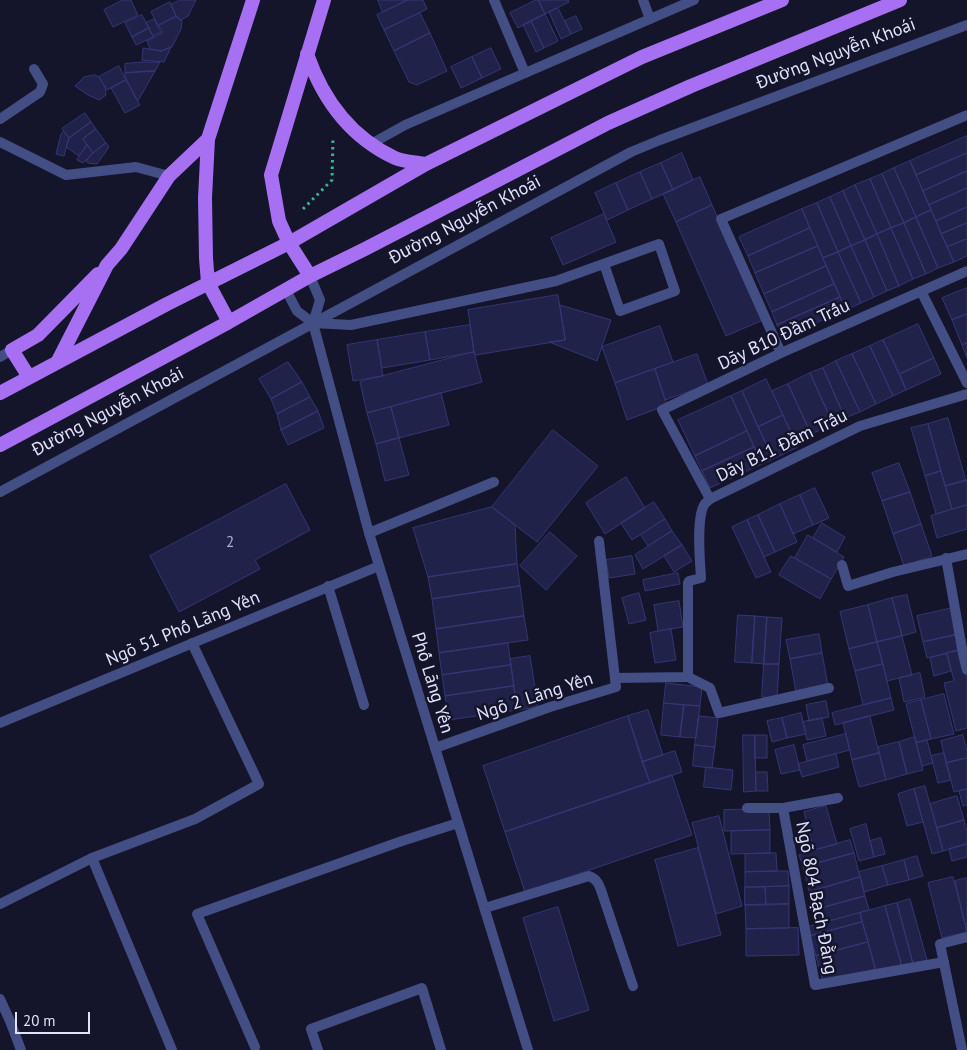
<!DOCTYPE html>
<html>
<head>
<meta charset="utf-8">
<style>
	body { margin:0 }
	#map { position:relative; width:967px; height:1050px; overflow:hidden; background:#14142a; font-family:"PT Sans",sans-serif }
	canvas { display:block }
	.scale { position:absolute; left:15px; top:1012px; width:75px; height:22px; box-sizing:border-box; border:2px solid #e0e2fc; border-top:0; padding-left:6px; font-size:15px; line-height:18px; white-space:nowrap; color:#e0e2fc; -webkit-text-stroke:4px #14142a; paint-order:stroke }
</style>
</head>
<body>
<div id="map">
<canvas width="967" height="1050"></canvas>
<div class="scale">20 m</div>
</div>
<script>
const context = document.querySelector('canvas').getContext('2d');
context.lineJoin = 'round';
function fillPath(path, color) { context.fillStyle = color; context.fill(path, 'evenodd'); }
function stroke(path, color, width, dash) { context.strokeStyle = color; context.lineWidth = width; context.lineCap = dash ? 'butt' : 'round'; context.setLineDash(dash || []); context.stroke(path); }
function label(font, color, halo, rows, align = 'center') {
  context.font = font + ' "PT Sans",sans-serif'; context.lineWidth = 5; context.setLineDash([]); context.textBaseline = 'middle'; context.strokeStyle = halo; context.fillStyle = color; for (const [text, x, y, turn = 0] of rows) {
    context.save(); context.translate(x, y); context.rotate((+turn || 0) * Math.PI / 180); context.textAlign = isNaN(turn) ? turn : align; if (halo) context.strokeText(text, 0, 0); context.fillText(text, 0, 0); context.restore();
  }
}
const building = new Path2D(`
	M123,0H131L138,15L113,27L104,10Z
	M180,0H196L188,16L181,20L176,16L171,5Z
	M378,0H408L383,12Z
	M408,0H423L427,9L384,30L377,15Z
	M536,0H538L545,14L518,28L510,13Z
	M541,0H568L569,2L545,14L539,1Z
	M170,2L176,16L158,25L151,12Z
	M558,8L571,34L561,39L549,12Z
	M420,13L430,33L394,51L384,30Z
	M545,14L558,41L544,48L531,21Z
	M142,15L149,28L132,37L125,23Z
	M576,16L582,29L571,34L565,21Z
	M176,17L182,21L181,29L172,47L161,51L150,49L147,41L162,33L163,32L159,26Z
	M154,19L161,32L153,36L146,23Z
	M531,21L544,48L536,52L523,25Z
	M149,28L153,37L136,45L132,37Z
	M430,33L447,71L417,85L409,82L394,51Z
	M171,47L164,62L142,60L143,48L161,51Z
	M491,48L501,69L482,78L472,57Z
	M472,57L482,78L461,88L451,67Z
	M142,62H160L155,71L125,73V64Z
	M119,66L126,80L107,90L99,77Z
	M155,71L139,99L137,100L125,77V73Z
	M96,75L99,77L105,87L106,95L99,100L88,95L75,86L84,77Z
	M126,80L140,105L125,113L111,88Z
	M85,113L91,122L69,138L62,129Z
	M91,122L96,129L83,139L87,145L79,156L66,147L69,138Z
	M96,129L106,143L93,153L83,139Z
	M64,132L69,138L64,156L56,154L61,134Z
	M967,136V153L916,175L910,161Z
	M106,143L109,147L97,164L88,163L86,161L93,153Z
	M87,145L93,153L83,163L77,160Z
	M682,153L693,180L673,190L661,163Z
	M967,153V171L923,191L916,175Z
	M910,161L931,210L916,217L894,168Z
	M661,163L673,190L652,199L640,172Z
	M894,168L916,217L904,223L882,174Z
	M967,171V188L929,205L923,191Z
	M640,172L652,199L628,210L616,183Z
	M882,174L904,223L891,228L870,179Z
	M700,177L712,205L676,222L663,194Z
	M870,179L891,228L877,234L855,185Z
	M616,183L628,210L607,220L595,193Z
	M855,185L877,234L865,240L843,191Z
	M967,188V207L936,221L929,205Z
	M843,191L865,240L851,246L830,197Z
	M830,197L851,246L838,252L817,203Z
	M817,203L838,252L823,258L802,209Z
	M712,205L763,320L726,336L676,222Z
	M967,207V223L941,234L936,221Z
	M802,209L810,228L748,256L739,237Z
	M931,210L954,262L938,268L916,217Z
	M604,214L616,242L563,265L551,238Z
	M916,217L938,268L926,274L904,223Z
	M904,223L926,274L913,279L891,228Z
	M967,223V239L947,247L941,234Z
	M810,228L818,246L755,273L748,256Z
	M891,228L913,279L899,286L877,234Z
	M877,234L899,286L887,291L865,240Z
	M967,239V256L954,262L947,247Z
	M865,240L887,291L874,297L851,246Z
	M818,246L826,266L764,294L755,273Z
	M851,246L874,297L861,303L838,252Z
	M838,252L861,303L846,310L823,258Z
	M826,266L834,284L772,312L764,294Z
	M834,284L840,297L777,325L772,312Z
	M967,288V314L952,320L942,298Z
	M558,295L565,340L476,355L474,352L468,310Z
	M840,297L846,310L783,337L777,325Z
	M560,305L611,320L597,361L549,342L565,340Z
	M967,314V343L962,345L952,320Z
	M918,324L934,358L900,374L883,340Z
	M470,325L474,352L430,360L425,332Z
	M660,326L673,362L615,383L602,347Z
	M425,332L430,360L382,368L377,340Z
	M377,340L383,376L353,381L347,345Z
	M883,340L906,390L893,396L870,346Z
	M967,343V358L962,345Z
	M870,346L893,396L876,404L852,354Z
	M474,352L482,382L367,413L360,382Z
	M697,354L708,385L665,400L655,369Z
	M852,354L876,404L860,412L836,361Z
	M934,358L941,374L906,390L900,374Z
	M836,361L860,412L845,418L823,368Z
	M288,362L302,382L271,399L259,379Z
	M823,368L845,418L833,424L810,373Z
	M655,369L667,405L627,420L615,383Z
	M810,373L833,424L811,434L788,384Z
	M766,379L783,415L758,427L742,391Z
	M302,382L310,397L277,414L271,399Z
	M788,384L811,434L795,442L772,391Z
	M742,391L773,459L762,464L731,396Z
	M441,393L449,425L399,438L391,407Z
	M731,396L747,431L695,456L678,420Z
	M310,397L318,411L281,430L277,414Z
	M391,407L399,438L376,444L367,413Z
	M318,411L324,428L288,445L281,430Z
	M783,415L798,447L773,459L758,427Z
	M948,418L966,481L945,486L928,424Z
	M928,424L941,471L925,476L911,428Z
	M553,430L598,466L537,542L492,507Z
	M747,431L754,447L702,471L695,456Z
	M399,438L409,475L385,481L376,444Z
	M754,447L762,464L710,488L702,471Z
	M899,463L910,492L882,501L872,473Z
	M941,471L952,509L936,514L925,476Z
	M626,477L645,508L605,534L586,503Z
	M967,480V505L952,509L945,486Z
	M286,484L310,530L255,560L260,569L179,612L150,556Z
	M815,488L829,518L813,525L800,495Z
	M910,492L921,524L893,534L882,501Z
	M800,495L813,525L793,534L780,504Z
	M654,502L665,519L632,540L621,523Z
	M780,504L797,542L775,552L758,515Z
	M967,505V529L937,538L931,516Z
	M492,507L515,525L517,564L428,577L413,528Z
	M758,515L775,552L764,557L747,520Z
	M665,519L672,531L648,546L641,535Z
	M747,520L771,572L756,578L732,527Z
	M822,523L845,537L837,552L813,538Z
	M921,524L932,556L904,566L893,534Z
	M672,531L682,545L643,569L635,555Z
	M550,532L577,556L546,590L520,566Z
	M808,535L844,557L831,579L795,558Z
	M682,545L692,561L674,572L664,556Z
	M632,556L635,574L609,578L606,560Z
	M791,556L831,579L820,599L779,575Z
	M517,564L520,586L432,599L428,577Z
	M678,573L680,584L645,591L643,580Z
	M520,586L524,616L436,629L432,599Z
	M639,593L646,620L629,624L622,598Z
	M907,595L916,632L902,636L892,598Z
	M892,598L902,636L877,642L868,605Z
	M679,601L683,627L658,631L654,605Z
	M868,605L877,642L849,649L840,612Z
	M953,608L960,634L923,642L917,616Z
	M738,615L755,616L752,663L735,662Z
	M524,616L528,640L439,653L436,629Z
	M755,616L767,617L764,664L752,663Z
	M767,617L782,618L779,664H764Z
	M671,629L676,660L655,663L650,633Z
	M819,634L822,653L790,659L786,640Z
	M960,634L963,649L927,658L923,642Z
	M902,636L912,675L887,681L877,642Z
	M877,642L883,664L855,671L849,649Z
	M508,643L511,665L442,675L439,653Z
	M963,649L967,665V728L956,731L944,683L954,681L947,653Z
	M822,653L828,686L796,692L790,659Z
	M947,654L951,671L934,676L930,658Z
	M530,656L538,707L517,710L510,659Z
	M764,664H779L777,698L762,697Z
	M883,664L891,698L863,705L855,671Z
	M511,665L514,686L445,696L442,675Z
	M920,673L925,697L904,702L899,678Z
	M666,683L702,687L700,706L664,703Z
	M514,686L517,710L449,720L445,696Z
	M944,694L954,734L931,739L921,700Z
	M891,698L894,710L835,725L832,713Z
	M921,700L931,739L916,743L906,704Z
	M826,701L829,717L809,721L806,705Z
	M664,703L684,705L680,737L661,735Z
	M684,705L700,706L696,738L680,737Z
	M648,710L663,755L642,762L628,716Z
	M801,713L806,734L787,738L782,718Z
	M628,716L650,783L505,832L483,766Z
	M699,716L718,718L715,747L695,745Z
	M870,716L879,753L852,760L843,723Z
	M782,718L787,738L772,742L767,721Z
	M822,718L826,736L807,740L803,722Z
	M846,734L850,750L807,761L803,745Z
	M743,735H755L756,791L744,792Z
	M755,735H767V758H755Z
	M963,735L967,752V758L946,763L941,741Z
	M915,737L923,770L907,774L899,742Z
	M927,740L933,763L922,766L916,743Z
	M899,742L907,774L886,780L878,747Z
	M695,745L715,747L712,768L693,766Z
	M794,745L800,770L781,774L775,750Z
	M675,751L682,772L650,783L642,762Z
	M879,753L886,780L859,787L852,760Z
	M944,753L951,780L938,783L931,756Z
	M836,754L839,767L802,777L798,764Z
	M967,758V789L954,792L946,763Z
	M706,767L733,770L731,790L704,787Z
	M756,772H767L768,791H756Z
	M672,775L692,835L525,892L505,832Z
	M925,786L943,851L932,854L914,789Z
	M914,789L923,822L907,826L898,794Z
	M967,789V805L963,806L959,791Z
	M957,796L964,820L937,828L930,804Z
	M826,806L837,844L814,850L804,812Z
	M769,809L770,830L724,831V810Z
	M719,816L742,906L716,914L692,823Z
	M964,820L967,832V844L943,851L937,828Z
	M866,824L874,857L859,861L850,829Z
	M770,830V853L731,854V831Z
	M881,838L885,854L874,857L870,841Z
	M850,840L854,853L803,867L799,855Z
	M967,844V857L952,861L949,849Z
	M698,848L721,935L678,946L655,860Z
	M770,853H776L777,871L745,872V854Z
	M854,853L860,877L809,892L803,867Z
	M917,856L923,876L909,880L904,860Z
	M904,860L909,880L888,885L882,866Z
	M882,866L888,885L864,892L859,872Z
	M777,871H788L789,886L745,887V872Z
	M860,877L865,896L814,910L809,892Z
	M953,877L967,932L942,938L928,883Z
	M967,878V932L955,881Z
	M789,886V904L766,905L765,887Z
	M745,887H765L766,905H745Z
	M865,896L869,910L818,924L814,910Z
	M910,899L927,960L913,964L897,903Z
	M897,903L913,964L902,967L885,906Z
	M789,904V928L746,929L745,905Z
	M885,906L902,967L877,974L860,913Z
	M558,907L589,1010L554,1021L523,918Z
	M860,913L862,922L810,936L808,927Z
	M862,922L868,942L816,956L810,936Z
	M798,928L799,955L746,956V929Z
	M868,942L875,969L823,983L816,956Z`);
const path = new Path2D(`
	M303,209L332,180L333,137`);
const service = new Path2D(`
	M494,0L525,73
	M643,0L650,19
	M0,119L40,92L43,84L34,69
	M0,142L66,175L136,167L169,176
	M313,323L351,325L556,281L659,244L675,291L620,311L604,264
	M369,533L494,482
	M328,586L364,705
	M615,678L688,677V583L689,581L701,578C700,561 696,520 704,505C705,503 708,501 710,499
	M0,723L379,566
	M92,858L172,1050
	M485,908L589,876C598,879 600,887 603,896L633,986
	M0,999L10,1021L21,1050
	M255,1047L197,914L402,841L458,823
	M318,1050L311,1029L422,988L441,1050
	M962,1050L940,944L967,937`);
const minor = new Path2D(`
	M371,144L405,125L694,0
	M967,271L781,353L662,410L710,499L860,426L967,394
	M921,291L967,383
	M781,353L721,219L967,115
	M0,357L12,350
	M0,492L631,152L660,140L967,25
	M946,558L963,654L967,670
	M842,565L848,586L893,572L967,554
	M688,677L710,688L719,713L829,688
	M435,748L550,707L616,687L599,541
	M747,808H783L838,798
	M783,808L815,985L944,962
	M0,904L92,858L195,819L259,784L192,643`);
const tertiary = new Path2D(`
	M310,276L320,300L313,323L369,533L528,1050
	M286,290L297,311L313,323`);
const primary = new Path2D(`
	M307,54C323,100 350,137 395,158C404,162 416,162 426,164
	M310,276L289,243L279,221L271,175L324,0
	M229,322L208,283L206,258L205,198L208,139L253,0
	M58,361L107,265L121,249L169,176L208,139
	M29,377L12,350L38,335L98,274
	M0,393L167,304L289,243L426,164L642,57L782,0
	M0,445L229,322L310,276L365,249L608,123L691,86L900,0`);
const numberNames = [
	["2",230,543]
];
const streetNames = [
	["Đường Nguyễn Khoái",836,54,-21],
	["Đường Nguyễn Khoái",465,220,-28],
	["Dãy B10 Đầm Trấu",784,335,-25],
	["Đường Nguyễn Khoái",108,412,-28],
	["Dãy B11 Đầm Trấu",782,446,-26],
	["Ngõ 51 Phố Lãng Yên",183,629,-23],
	["Phố Lãng Yên",432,683,73],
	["Ngõ 2 Lãng Yên",535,697,-18],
	["Ngõ 804 Bạch Đằng",816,898,79]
];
fillPath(building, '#21224a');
stroke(building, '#353674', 1);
stroke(path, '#3cb494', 3, [2.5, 4]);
stroke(service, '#434e85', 10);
stroke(minor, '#434e85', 10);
stroke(tertiary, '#434e85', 10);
stroke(primary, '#a770f3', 14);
label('15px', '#b0b2d0', null, numberNames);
label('18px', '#e0e2fc', '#14142a', streetNames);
</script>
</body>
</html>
